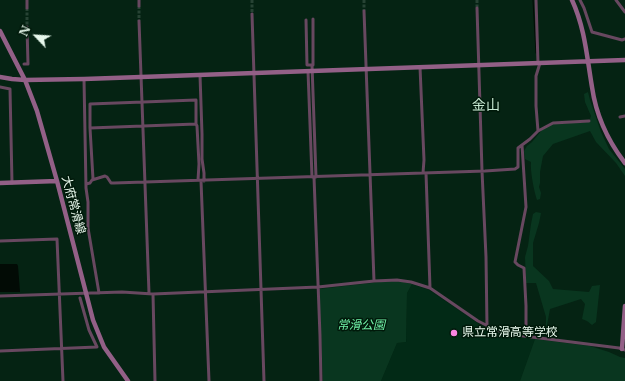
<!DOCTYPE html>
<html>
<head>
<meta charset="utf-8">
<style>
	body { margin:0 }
	#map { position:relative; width:625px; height:381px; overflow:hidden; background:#052313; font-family:"Libre Baskerville",serif }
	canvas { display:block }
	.north { position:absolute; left:16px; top:16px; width:40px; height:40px; -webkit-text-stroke:3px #00190a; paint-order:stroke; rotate:295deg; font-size:11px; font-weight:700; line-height:16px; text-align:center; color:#e7f8ec }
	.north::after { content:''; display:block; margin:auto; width:14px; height:18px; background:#e7f8ec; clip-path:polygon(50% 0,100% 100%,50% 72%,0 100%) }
</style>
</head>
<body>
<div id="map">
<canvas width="625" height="381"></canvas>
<div class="north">N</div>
</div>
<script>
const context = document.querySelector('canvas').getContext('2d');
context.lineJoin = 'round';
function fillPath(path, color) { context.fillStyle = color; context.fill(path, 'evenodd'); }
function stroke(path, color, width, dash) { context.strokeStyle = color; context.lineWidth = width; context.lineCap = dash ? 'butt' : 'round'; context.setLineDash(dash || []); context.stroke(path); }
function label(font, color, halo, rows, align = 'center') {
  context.font = font + ' "Libre Baskerville","Noto Sans JP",serif'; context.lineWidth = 3; context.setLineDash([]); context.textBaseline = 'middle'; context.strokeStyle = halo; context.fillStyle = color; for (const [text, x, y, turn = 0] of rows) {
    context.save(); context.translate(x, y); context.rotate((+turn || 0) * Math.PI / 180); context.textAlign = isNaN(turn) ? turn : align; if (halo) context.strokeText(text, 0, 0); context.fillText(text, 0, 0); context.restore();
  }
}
const built = new Path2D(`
	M412,284L429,290L479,324L494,331L508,336L535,339L520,381H381L397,343L406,342L407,293Z`);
const green = new Path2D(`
	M588,92L590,100L601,132L609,149L625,169V176L616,163L596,142L590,131L553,144L543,156L540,172V183L539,187L541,193L540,199L537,200C534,191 530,171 531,162L525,159L524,151L527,146L532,142L542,130L552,124L589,122L591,116L585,102L584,94Z
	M536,212L541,213L539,223L533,243V266L549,281L553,289L589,292L592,286L600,285L596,322L592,325L587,321L582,319L585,304L581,299L550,309L546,331V317L536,283H526L525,257L528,246L531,224L533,214Z
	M389,281H399L412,284L407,293L406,342L397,343L381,381H323L319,289Z
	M535,339L590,346L609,352L620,357L625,358V381H520Z`);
const water = new Path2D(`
	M0,264H17L18,266L20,292H0Z`);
const stream = new Path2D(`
	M533,0L536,53`);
const streetTunnel = new Path2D(`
	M252,0V14
	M364,0V11
	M477,0V8
	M139,6V21
	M27,8V27`);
const street = new Path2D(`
	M27,0V8
	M139,0V6
	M536,0L538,63
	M580,0L584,8L592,32L622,40L625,39
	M616,0L625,12
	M477,8L482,171L486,257L487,326
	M364,11L374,281
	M252,14L264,381
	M306,20L307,65H313V19
	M139,21L149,293
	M24,64H28L27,27
	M312,65L316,177
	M420,67L424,160L423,173
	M308,71L312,177
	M200,75L202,134V159L204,173V181
	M84,79L86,188L88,202V228L99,293
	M0,87L10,89L12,183
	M620,117L625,116
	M196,124L90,128V104L196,100V124L197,126L199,164L198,180
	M90,128L93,179
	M538,131L536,106V76L540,63
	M522,145L526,207L515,262L518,265L524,268L526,306V336
	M426,173L430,288
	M314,177L320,336L321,381
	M201,181L209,381
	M86,184L90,183L92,180L105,176L107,177L111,183H114L485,171L515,169L518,167V148L530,139L538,131L553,123L589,121
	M0,241L57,239L63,381
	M153,294L155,381
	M0,296L122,292L153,294L318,287L374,281L397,280L411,282L430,288L478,321L494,329L508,334L619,348L625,350
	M0,351L97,347L89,330L80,298`);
const secondary = new Path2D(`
	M572,0C585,28 587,58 592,87C596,115 608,141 625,163
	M0,31L25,80L37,111L57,181L93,320L104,347L128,381
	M0,77L12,79L25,80L84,79L625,60
	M0,183L57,181
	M622,349L625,306`);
const markers = [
	[454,333,4,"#fc86e3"]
];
const streetNames = [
	["大府常滑線",73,205,75]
];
const parkNames = [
	["常滑公園",361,326]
];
const poiNames = [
	["県立常滑高等学校",462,333]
];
const quarterNames = [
	["金山",486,106]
];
fillPath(built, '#022a16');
fillPath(green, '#09361f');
fillPath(water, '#020b05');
stroke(stream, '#020b05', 1);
stroke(streetTunnel, '#274334', 3, [3, 1.5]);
stroke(street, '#684860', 3);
stroke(secondary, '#936087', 4.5);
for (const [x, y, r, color] of markers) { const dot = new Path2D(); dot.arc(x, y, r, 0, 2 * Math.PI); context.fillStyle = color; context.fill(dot); stroke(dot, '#00190a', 1.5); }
label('12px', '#e7f8ec', '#00190a', streetNames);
label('italic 12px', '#6ff0a7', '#00190a', parkNames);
label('12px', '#e7f8ec', '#00190a', poiNames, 'left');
label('14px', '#c6e8d1', '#00190a', quarterNames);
</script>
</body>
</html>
